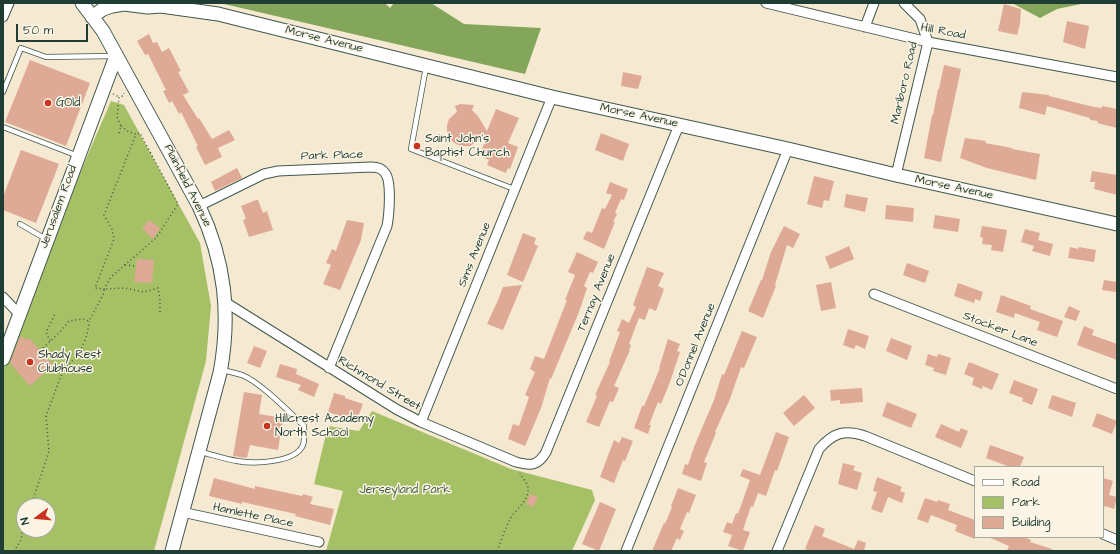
<!DOCTYPE html>
<html>
<head>
<meta charset="utf-8">
<style>
	body { margin:0 }
	#map { position:relative; width:1120px; height:554px; overflow:hidden; background:#f6e9d1; font-family:"Architects Daughter",sans-serif }
	canvas { display:block }
	.frame { position:absolute; inset:0; border:4px solid #1f3d34; pointer-events:none }
	.legend { position:absolute; left:974px; top:466px; width:130px; height:72px; box-sizing:border-box; background:#fcf5e5; border:1px solid #a4ab9e; margin:0; padding:5px 7px; list-style:none; font-size:12px; color:#1f3d34 }
	.legend li { display:flex; align-items:center; gap:8px; height:20px }
	.legend b { width:20px; border:1px solid #a4ab9e }
	.north { position:absolute; left:16px; top:498px; width:40px; height:40px; box-sizing:border-box; background:#fcf5e5; border:1px solid #a4ab9e; border-radius:50%; rotate:254deg; font-size:11px; font-weight:700; line-height:16px; text-align:center; color:#1f3d34 }
	.north::after { content:''; display:block; margin:auto; width:14px; height:18px; background:#c8321e; clip-path:polygon(50% 0,100% 100%,50% 72%,0 100%) }
	.scale { position:absolute; left:16px; top:24px; width:72px; height:18px; box-sizing:border-box; border:2px solid #1f3d34; border-top:0; padding-left:5px; font-size:12px; line-height:14px; white-space:nowrap; color:#1f3d34; -webkit-text-stroke:3px #fcf5e5; paint-order:stroke }
</style>
</head>
<body>
<div id="map">
<canvas width="1120" height="554"></canvas>
<div class="frame"></div>
<ul class="legend">
<li><b style="height:5px;background:#fff"></b>Road</li>
<li><b style="height:11px;background:#a6c066"></b>Park</li>
<li><b style="height:11px;background:#dea995"></b>Building</li>
</ul>
<div class="north">N</div>
<div class="scale">50 m</div>
</div>
<script>
const context = document.querySelector('canvas').getContext('2d');
context.lineJoin = 'round';
function fillPath(path, color) { context.fillStyle = color; context.fill(path, 'evenodd'); }
function stroke(path, color, width, dash) { context.strokeStyle = color; context.lineWidth = width; context.lineCap = dash ? 'butt' : 'round'; context.setLineDash(dash || []); context.stroke(path); }
function label(font, color, halo, rows, align = 'center') {
  context.font = font + ' "Architects Daughter",sans-serif'; context.lineWidth = 3; context.setLineDash([]); context.textBaseline = 'middle'; context.strokeStyle = halo; context.fillStyle = color; for (const [text, x, y, turn = 0] of rows) {
    context.save(); context.translate(x, y); context.rotate((+turn || 0) * Math.PI / 180); context.textAlign = isNaN(turn) ? turn : align; if (halo) context.strokeText(text, 0, 0); context.fillText(text, 0, 0); context.restore();
  }
}
const green = new Path2D(`
	M111,101L124,105L200,243L211,306L206,361L154,551H3V370L25,309L64,210ZM24,506H48V530H24Z
	M372,411L511,469L592,490L595,500L572,551H326L343,491L314,484L328,426L359,431Z`);
const forest = new Path2D(`
	M225,3H385L390,8L394,3H431L464,24L541,28L525,74L224,4Z
	M1012,3H1086L1057,9L1040,18Z`);
const building = new Path2D(`
	M1004,4L1021,9L1020,24L1017,35L998,31Z
	M1067,21L1089,26L1085,49L1063,42Z
	M149,34L153,43L157,42L162,52L169,48L181,71L178,72L189,92L183,95L198,119L199,118L212,139L229,130L235,140L218,148L222,157L205,165L196,147L198,146L181,112L179,114L172,101L169,103L163,91L166,90L148,54L145,55L137,41Z
	M30,60L90,83L66,146L5,122Z
	M944,65L961,69L941,162L924,158L932,115H933L938,89H939Z
	M623,72L642,76L638,89L621,86Z
	M1022,92L1049,95V96L1094,107L1102,108V106L1117,109V128L1097,123L1098,121L1090,120V118L1047,106L1045,115L1019,108Z
	M460,104L474,105L472,110L478,116L487,131L496,109L519,118L508,143L518,147L510,169L508,168L506,173L487,165L489,160L483,157L485,154L481,152L487,136L470,146H464L458,145L453,142L449,137L447,131V125L449,119L457,112L455,106Z
	M601,133L629,144L623,161L595,150Z
	M965,138L986,141L985,143L1012,148V149L1040,154L1036,180L987,168L960,158Z
	M21,150L59,164L36,223L3,210V197Z
	M237,168L242,178L215,191L211,182Z
	M1092,171L1117,175V195L1094,189L1095,182H1090Z
	M814,176L834,181L829,201L824,200L822,208L807,204Z
	M610,182L628,189L624,200L621,199L615,213L617,214L613,222H615L604,249L583,239L587,231L592,233L602,208L605,209L612,195L606,193Z
	M846,194L868,198L865,212L844,207Z
	M256,200H258L263,213L267,211L273,230L249,237L243,220L246,219L241,206Z
	M886,205L914,208L913,222L885,219Z
	M935,215L960,219L958,232L933,228Z
	M149,220L160,228L153,239L142,228Z
	M347,220L364,223L361,240L340,290L323,284L331,265L326,263L332,249L336,251Z
	M784,226L800,234L793,248L787,245L775,285L776,286L763,318L748,311L761,280H762L771,252Z
	M982,226L1007,230L1003,252L991,250L992,245L982,244L983,238L980,237Z
	M1025,229L1040,233L1038,240L1053,244L1050,256L1032,251L1034,246L1021,242Z
	M523,233L536,238L534,244L538,246L523,282L507,275Z
	M849,246L854,259L830,269L825,257Z
	M1070,247L1078,249L1079,247L1096,250L1094,262L1068,258Z
	M577,252L598,262L593,273L590,272L584,286L587,288L579,312L551,379L550,378L541,408L525,446L508,439L513,424L519,426L529,397L525,395L535,372L530,369L535,356L544,359L567,300H565L575,275L568,272Z
	M137,259L154,260L152,283L134,282Z
	M907,263L929,271L925,283L903,275Z
	M647,267L664,273L658,286L664,289L656,311L649,308L645,320L639,318L629,344L631,345L629,350H630L614,386L619,388L613,402L610,401L599,427L586,422L597,396L595,395L610,362H609L620,332L617,331L622,319L629,323L636,307L633,305Z
	M1104,280L1117,282L1116,292L1102,290Z
	M831,282L836,308L821,311L816,285Z
	M958,283L983,292L980,301L975,299L974,303L954,296Z
	M522,285L503,330L487,324L498,300L503,287Z
	M1001,295L1031,306L1030,309L1063,321L1057,337L1037,330L1040,322L1015,313L1014,318L996,312Z
	M1069,306L1080,311L1076,321L1064,317Z
	M1084,326L1094,330L1092,335L1117,344V360L1077,345Z
	M848,329L869,336L865,349L856,345L854,349L843,345Z
	M742,331L757,337L744,368L741,367L730,399L715,432L716,433L704,462L707,463L701,481L682,474L685,464L688,465L694,447L714,400L722,374L724,375Z
	M22,336L26,340L29,338L53,365L30,386L10,363L19,339Z
	M891,338L912,346L907,360L886,351Z
	M668,339L680,344L677,351L680,352L670,382L661,404L658,402L649,425H651L648,434L634,428L642,406H644L660,368H659Z
	M254,346L267,351L260,368L247,363Z
	M928,354L937,357L938,354L951,358L946,375L933,371L934,368L925,365Z
	M969,362L999,374L992,390L983,386L982,389L972,385L974,378L964,374Z
	M280,364L297,369L296,374L319,384L314,397L298,390L301,385L276,377Z
	M1014,380L1038,389L1032,405L1022,401L1023,398L1009,393Z
	M862,388L863,402L840,404V400L831,401L830,390Z
	M244,392L262,395L259,414L283,418L278,450L250,445L247,458L233,456Z
	M334,393L345,396V398L363,404L356,422L328,412Z
	M804,395L815,408L794,426L783,413Z
	M1052,395L1076,403L1072,417L1048,408Z
	M887,402L917,414L911,428L882,416Z
	M1097,413L1117,421L1112,434L1092,426Z
	M941,424L959,432L961,428L968,431L961,448L935,437Z
	M776,432L789,437L777,471L775,470L766,496L758,493L753,507L751,506L743,530L750,532L743,551L728,546L732,535L723,532L727,522L732,524L736,513L738,514L750,480L740,476L743,469L760,475Z
	M622,437L633,441L625,461L623,460L614,483L600,477L614,440L619,443Z
	M990,445L1024,457L1020,467H1010L986,458Z
	M843,463L855,466L853,470L862,473L857,490L838,484Z
	M877,477L902,487L900,491L905,493L902,503L888,497L882,513L871,509L877,492L873,491Z
	M214,478L255,489V486L302,496L303,494L313,497L310,504L334,509L330,525L295,516L296,514L242,502V504L209,496Z
	M1103,478L1113,481L1109,495L1117,497L1114,509L1105,506L1104,508L1103,507Z
	M678,488L696,495L689,513L687,512L680,529L684,531L680,540L677,538L671,551H652L664,523L665,524L672,507L671,506Z
	M530,494L538,497L533,507L526,504Z
	M925,498L937,502L938,500L950,504L948,510L975,520V539L955,531L957,525L931,515L928,523L917,519Z
	M600,502L616,509L599,551L582,544Z
	M815,525L825,529L822,536L854,549L858,540L866,543L864,551H811L805,549Z
	M988,537H1023L1031,540L1030,542L1052,549V551H1007L1009,546Z`);
const path = new Path2D(`
	M113,94L119,97
	M121,126L129,132L136,134L104,215L112,229L114,239L95,288L104,289L111,277L156,238L178,204L140,133L136,134
	M119,133L121,126L117,117L119,97L123,96L124,93
	M125,265L137,266
	M50,341L46,332L55,314
	M43,348L59,333L69,321L83,319L89,321L104,293V289L125,288L144,292L158,288L160,300V315
	M54,370L62,373C77,355 87,346 89,321
	M31,506L49,451L46,416L62,373
	M16,548L21,540L24,521
	M497,551C501,541 505,529 510,519C516,509 530,500 528,487C527,482 522,478 520,473`);
const lane = new Path2D(`
	M426,67L411,149L514,189
	M3,92L21,48L46,57L114,56
	M3,127L78,156
	M20,224L46,239
	M201,452C213,455 225,459 237,461C253,464 296,463 303,445C305,439 304,432 304,426C289,412 260,382 242,375C235,373 228,371 221,370`);
const street = new Path2D(`
	M766,3L928,42L1117,77
	M3,17L9,3
	M865,27L874,3
	M896,175L928,42L920,19L904,3
	M199,206L264,174L278,171L371,167C377,167 382,168 385,173C392,181 389,216 387,226L329,368
	M874,294L1117,389
	M3,297L20,315
	M225,302L396,409L421,422L516,462C531,466 538,466 546,452L679,125
	M421,422L552,97
	M182,512L319,542
	M1103,534L1117,540
	M626,551L788,149
	M777,551L819,449C833,433 844,429 865,436L975,481`);
const secondary = new Path2D(`
	M82,3L103,31L199,206C225,261 231,314 220,373L172,551
	M92,17L103,9L112,6L124,4L148,7L161,6L218,14L552,97L788,149L896,175L1117,224
	M3,359L116,56`);
const markers = [
	[48,103,4,"#c8321e"],
	[417,146,4,"#c8321e"],
	[30,362,4,"#c8321e"],
	[267,426,4,"#c8321e"]
];
const streetNames = [
	["Hill Road",943,32,11],
	["Morse Avenue",324,40,14],
	["Marlboro Road",905,83,-77],
	["Morse Avenue",639,116,12],
	["Park Place",332,156,-2],
	["Plainfield Avenue",187,186,63],
	["Morse Avenue",954,188,12],
	["Jerusalem Road",59,207,-70],
	["Sims Avenue",475,255,-68],
	["Ternay Avenue",597,293,-68],
	["Stocker Lane",1000,330,21],
	["O'Donnel Avenue",696,345,-68],
	["Richmond Street",379,384,31],
	["Hamlette Place",253,516,12]
];
const poiNames = [
	["GOld",56,103],
	["Saint John's",425,139],
	["Baptist Church",425,153],
	["Shady Rest",38,355],
	["Clubhouse",38,369],
	["Hillcrest Academy",275,419],
	["North School",275,433]
];
const parkNames = [
	["Jerseyland Park",405,490]
];
fillPath(green, '#a6c066');
fillPath(forest, '#84a65b');
fillPath(building, '#dea995');
stroke(lane, '#3f574c', 6);
stroke(street, '#3f574c', 11);
stroke(secondary, '#3f574c', 15);
stroke(path, '#3f574c', 1.5, [1, 3]);
stroke(lane, '#fff', 4.5);
stroke(street, '#fff', 9);
stroke(secondary, '#fff', 13);
for (const [x, y, r, color] of markers) { const dot = new Path2D(); dot.arc(x, y, r, 0, 2 * Math.PI); context.fillStyle = color; context.fill(dot); stroke(dot, '#fcf5e5', 1.5); }
label('12px', '#1f3d34', '#fcf5e5', streetNames);
label('12px', '#1f3d34', '#fcf5e5', poiNames, 'left');
label('12px', '#415e40', '#fcf5e5', parkNames);
</script>
</body>
</html>
